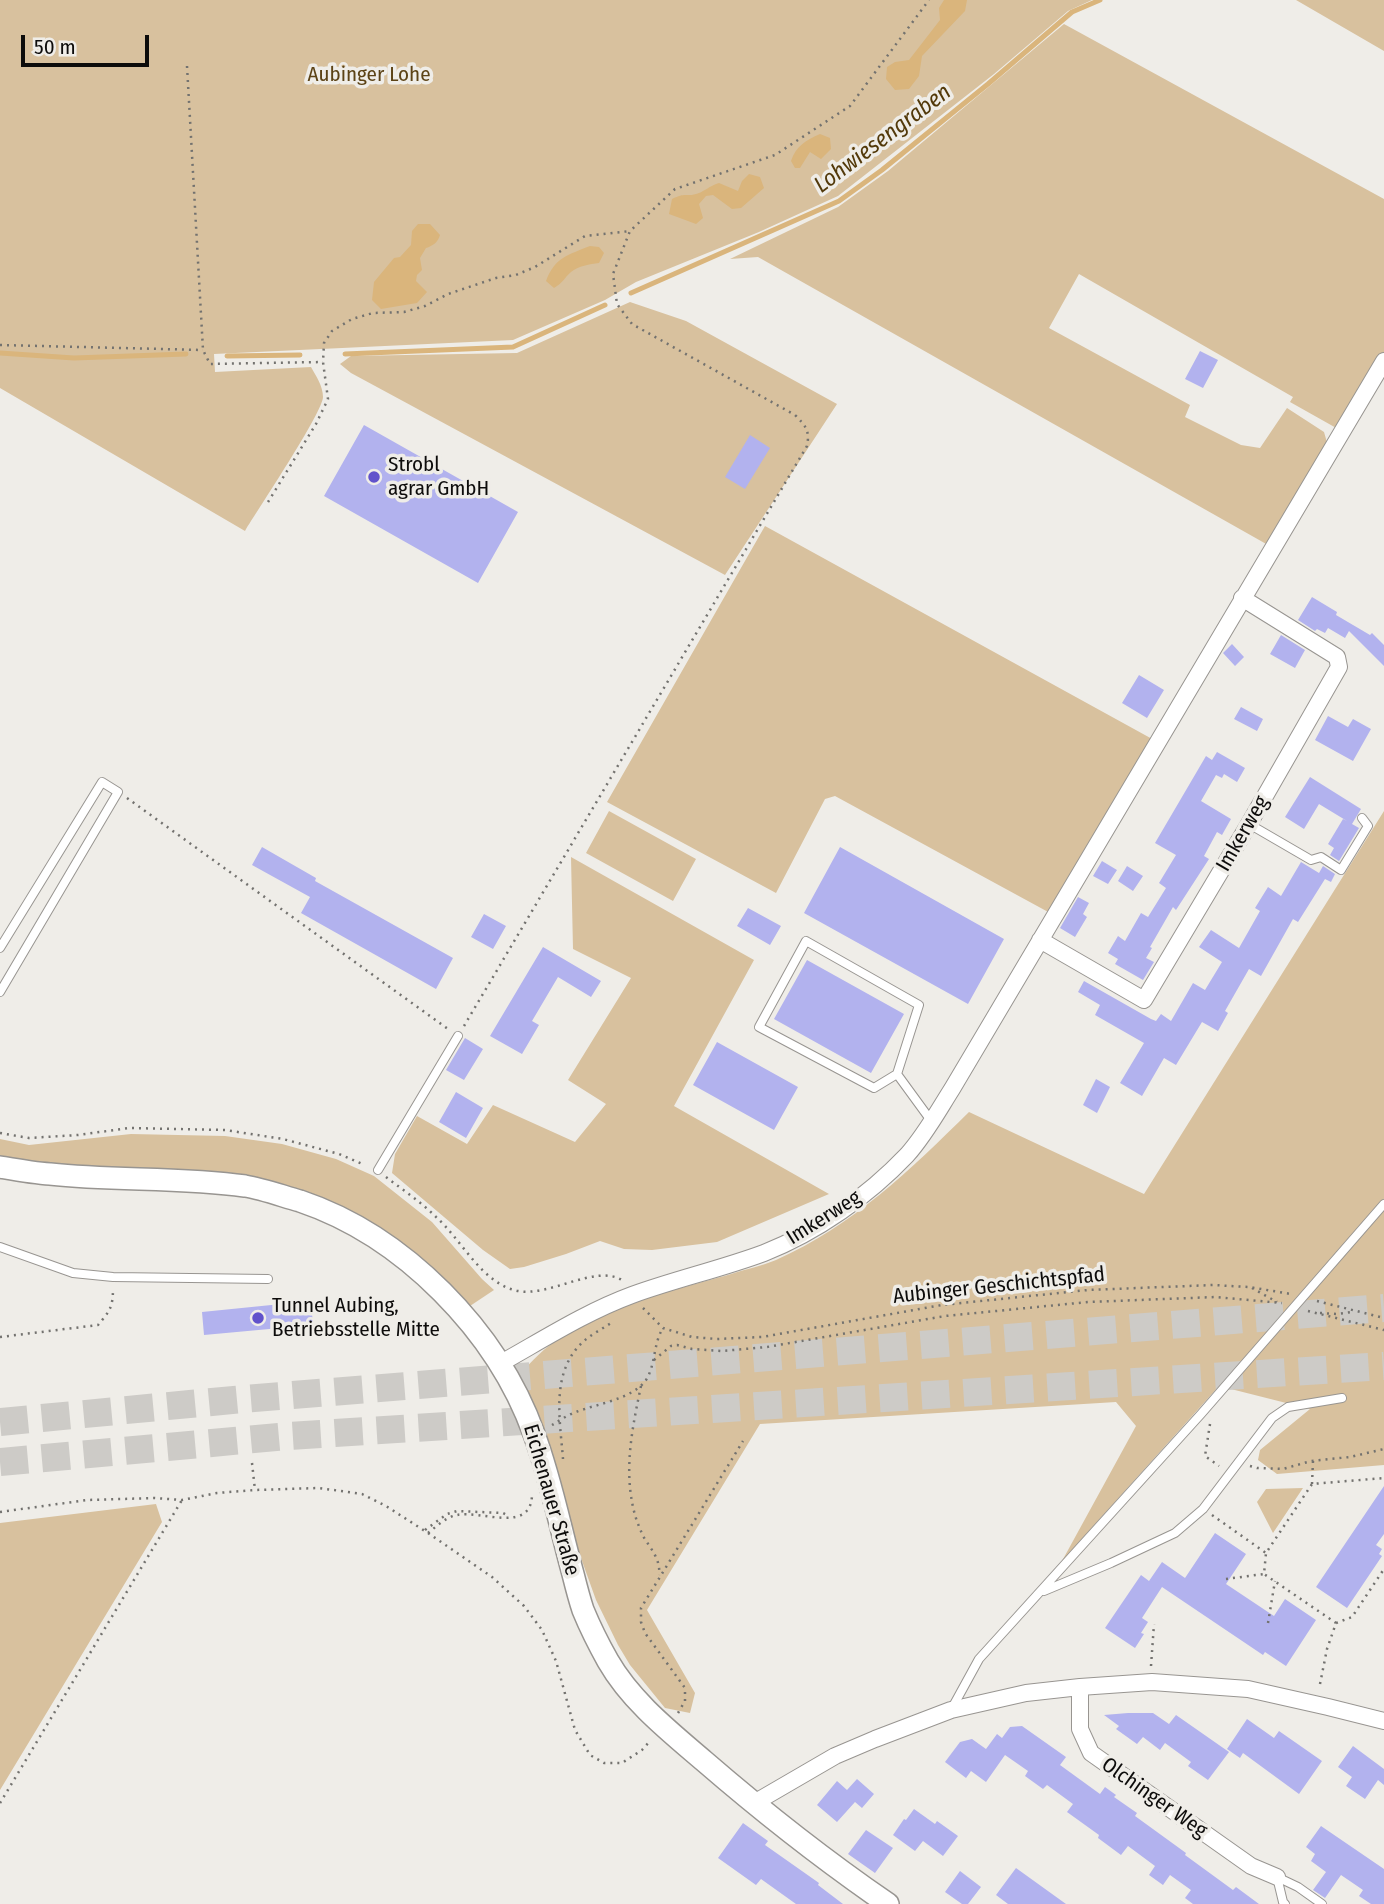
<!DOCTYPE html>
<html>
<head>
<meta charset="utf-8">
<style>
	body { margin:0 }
	#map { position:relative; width:1384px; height:1904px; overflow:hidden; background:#efede8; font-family:"Fira Sans Condensed",sans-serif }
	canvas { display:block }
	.scale { position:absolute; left:21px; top:35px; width:128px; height:32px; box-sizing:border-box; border:4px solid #0d0c0b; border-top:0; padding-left:9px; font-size:21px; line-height:24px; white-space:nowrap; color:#0d0c0b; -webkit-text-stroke:5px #efede8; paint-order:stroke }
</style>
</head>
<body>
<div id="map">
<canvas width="1384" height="1904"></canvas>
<div class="scale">50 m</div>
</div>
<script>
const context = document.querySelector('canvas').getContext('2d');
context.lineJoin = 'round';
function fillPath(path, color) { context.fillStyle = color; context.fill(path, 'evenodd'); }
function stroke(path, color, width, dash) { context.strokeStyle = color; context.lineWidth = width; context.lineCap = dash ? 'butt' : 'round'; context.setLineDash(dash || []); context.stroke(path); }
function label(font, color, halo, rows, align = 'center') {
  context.font = font + ' "Fira Sans Condensed",sans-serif'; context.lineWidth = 7; context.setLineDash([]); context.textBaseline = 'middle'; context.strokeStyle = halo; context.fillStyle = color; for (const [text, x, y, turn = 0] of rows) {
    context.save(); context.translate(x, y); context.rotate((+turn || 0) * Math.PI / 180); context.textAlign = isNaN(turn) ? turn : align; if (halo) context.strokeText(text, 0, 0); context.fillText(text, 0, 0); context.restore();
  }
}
const green = new Path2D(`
	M0,0H1092L1068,11L994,74L838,196L759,232L636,282L605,300L513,340L214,354L215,372L311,367C316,376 323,386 323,397C323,412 257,511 245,531L0,388Z
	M1296,0H1384V51Z
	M1064,24L1384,199V353L1338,429L1290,402L1293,397L1079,274L1049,328L1190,405L1185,417L1241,445L1260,448L1287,408L1324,432L1328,446L1268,545L758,257L730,259L838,207L888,171Z
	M630,302L686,321L837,404L725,575L351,373L340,364L351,356L517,353Z
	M765,526L1154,740L1050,913L835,796L825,799L776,893L607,802Z
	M609,811L696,859L673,901L586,853Z
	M1384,811V1465L1277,1474L1258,1460L1260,1450L1310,1409L1219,1386L1062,1561L1136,1426L1116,1402L760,1424L647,1610L695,1693L690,1713L665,1708L630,1665L618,1645L596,1600L572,1533L534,1404L522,1384L520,1376C564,1314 662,1294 731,1274C746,1269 762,1266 776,1260C853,1226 911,1169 969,1112L1144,1194Z
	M571,857L754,960L674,1106L829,1194L717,1242L652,1250L624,1249L600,1241L566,1254L524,1267L510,1269L483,1250L392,1173L395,1154L417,1116L467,1144L493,1105L575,1142L606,1104L568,1080L631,978L573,949Z
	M131,1134L225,1136L282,1144L336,1159L374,1176L432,1222L482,1279L494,1290L470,1306L446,1280L423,1260L367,1221L338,1206L244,1176L217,1172L58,1166L0,1157V1139L29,1145Z
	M1303,1488L1273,1533L1257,1502L1266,1489Z
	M156,1504L162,1522L0,1790V1523Z`);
const water = new Path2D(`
	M944,0H967L965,11L922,56L919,76L909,89L895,90L886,79L887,67L895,62L909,60L940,20L939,8Z
	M820,134L830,138L831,149L821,159L810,152L800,168H795L791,161C796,146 806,140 820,134Z
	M749,174L760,177L764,188L741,208L732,209L713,195L706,196L699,204L703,218L696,224L669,214L672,199C686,192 685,197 696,194C702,193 711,185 719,183L738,191L742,181Z
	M418,224H430L440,235C438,242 433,246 426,248L420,258L422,270L417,275L416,281L427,292L417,303L381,309L372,300L374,282L394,258L400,257L411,245L412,231Z
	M590,246L599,247L604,253L599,263C590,264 578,266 571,272C564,278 563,283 554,288L546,281C555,257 568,255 590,246Z`);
const stream = new Path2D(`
	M631,293L839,201L882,170L988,84L1072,12L1100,0
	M0,353L74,358L186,354
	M345,354L513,347L605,305
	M227,356L300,355`);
const building = new Path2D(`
	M1200,351L1218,360L1203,388L1185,379Z
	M364,425L518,512L478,583L324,496Z
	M750,435L770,448L745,489L725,477Z
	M1312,597L1337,612L1336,615L1370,635L1372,633L1384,645V666L1349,631L1345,638L1328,628L1325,633L1317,629L1315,631L1298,620Z
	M1281,635L1305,650L1295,668L1270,654Z
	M1232,644L1244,657L1235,666L1223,653Z
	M1139,675L1164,690L1147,718L1122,703Z
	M1241,707L1263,719L1257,731L1234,719Z
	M1328,716L1348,727L1353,719L1371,729L1353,761L1315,740Z
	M1217,752L1245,768L1237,782L1224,774L1222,778L1216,775L1201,801L1231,819L1222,835L1217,832L1204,856L1209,859L1176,910L1173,907L1150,947L1152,948L1146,958L1154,962L1143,980L1115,964L1118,959L1108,953L1118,936L1125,941L1141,913L1148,917L1166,888L1159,883L1176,855L1155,843L1206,756L1212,760Z
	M1310,777L1361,809L1352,824L1359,828L1339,861L1330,855L1334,848L1328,844L1343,819L1347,821L1319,804L1304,829L1285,817Z
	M262,847L316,878L315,881L453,958L436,989L301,913L310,897L252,865Z
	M840,847L1004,939L968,1004L804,913Z
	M1102,861L1117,870L1108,884L1093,876Z
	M1301,862L1319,873L1323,866L1335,874L1331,882L1325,879L1298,922L1293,919L1261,976L1249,969L1225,1011L1228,1013L1218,1031L1202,1022L1176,1065L1164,1058L1142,1096L1120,1083L1144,1043L1095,1015L1100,1005L1078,992L1084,981L1151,1019L1156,1021L1161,1014L1171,1021L1193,983L1205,990L1222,962L1199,947L1211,930L1239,948L1260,911L1255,908L1268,887L1281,896Z
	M1127,866L1143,876L1133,891L1118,881Z
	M1078,897L1089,903L1083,914L1087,917L1075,937L1060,928Z
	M748,908L781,926L770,945L737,926Z
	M484,914L506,926L493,949L471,937Z
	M543,947L601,981L591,997L558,977L532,1021L539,1025L522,1054L490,1036Z
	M807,960L904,1014L871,1073L774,1019Z
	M465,1038L483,1049L464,1080L446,1070Z
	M717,1042L798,1087L774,1130L693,1085Z
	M1096,1079L1110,1087L1097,1113L1083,1105Z
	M456,1092L483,1108L466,1138L439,1122Z
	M311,1301L313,1325L204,1335L202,1312Z
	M1384,1486V1534L1376,1545L1382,1549L1379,1554L1382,1556L1347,1608L1316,1587Z
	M1215,1533L1246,1554L1226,1584L1274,1616L1285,1599L1316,1620L1286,1666L1265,1652L1263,1655L1162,1587L1142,1618L1148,1622L1141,1633L1144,1634L1135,1648L1105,1628L1141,1575L1149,1581L1162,1562L1185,1578Z
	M1128,1713H1153L1169,1724L1176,1715L1229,1752L1208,1780L1188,1766L1191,1762L1165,1743L1160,1750L1143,1737L1137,1744L1116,1729L1119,1726L1104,1715Z
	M1247,1719L1274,1738L1279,1731L1322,1761L1299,1794L1243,1753L1240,1758L1227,1749Z
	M1022,1726L1066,1757L1060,1765L1100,1794L1105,1787L1116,1795L1114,1797L1137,1813L1135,1816L1186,1853L1185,1855L1233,1890L1236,1887L1259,1904H1193L1185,1898L1191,1890L1170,1875L1163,1885L1149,1875L1155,1866L1128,1846L1121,1855L1098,1838L1099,1835L1067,1812L1073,1804L1047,1785L1043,1789L1025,1776L1028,1771L1005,1755L986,1782L971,1771L966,1778L945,1762L960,1742L972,1739L986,1749L997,1734L1002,1738L1010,1727Z
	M1353,1746L1384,1769V1785L1378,1780L1365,1799L1346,1786L1352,1777L1338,1767Z
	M857,1779L874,1794L862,1808L855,1802L837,1822L817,1805L837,1781L847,1790Z
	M914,1809L935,1824L937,1821L958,1836L943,1856L923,1841L915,1851L893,1835L904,1819L906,1820Z
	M743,1823L768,1841L765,1845L819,1883L818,1885L843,1904H796L761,1879L756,1885L718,1858Z
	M1321,1826L1384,1869V1904H1371L1359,1896L1363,1890L1341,1875L1325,1898L1313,1890L1326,1872L1311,1861L1315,1854L1306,1847Z
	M866,1830L893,1848L875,1873L848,1854Z
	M1016,1868L1066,1904H1008L996,1895Z
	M960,1871L981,1887L968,1904H962L945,1892Z`);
const highwayTunnel = new Path2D(`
	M0,1422L243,1399L1384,1308
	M0,1462L289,1436L1384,1366`);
const path = new Path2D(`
	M187,66L203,350L210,364L323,362
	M0,345L203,350
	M268,502L316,424L328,399L323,362L324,343L332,331L352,319L373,313L404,312L425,306L448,294L496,278L516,275L535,267L585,236L630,231
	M127,798L448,1029
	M464,1026L807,446C810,431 806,426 795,415L632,324L617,304L613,274L630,231L675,189L775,155L850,106L929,0
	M0,1133L29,1138L78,1135L129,1128L225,1130L283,1139L339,1154L365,1165
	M386,1177C403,1190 421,1202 436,1217C462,1240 482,1284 518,1291C550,1297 595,1264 622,1280
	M1252,1288L1277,1302
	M1317,1301L1384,1318
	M643,1308L663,1328L692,1337L717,1339L762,1337L942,1305L1088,1290L1213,1285L1249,1287L1291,1294
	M1308,1311L1384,1330
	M1320,1313L1337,1314L1352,1312
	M0,1337L98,1325C110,1311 113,1307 113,1288
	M654,1360L671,1346L677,1345L692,1349L722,1351L767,1347L945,1316L1088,1302L1215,1297L1282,1303
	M641,1386C632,1429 623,1472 635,1515C637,1522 640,1529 643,1536C650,1548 661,1559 659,1575
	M1210,1424L1205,1456L1219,1466
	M552,1425C559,1421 567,1415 576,1412C596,1404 633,1399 646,1380C656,1364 653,1344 663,1328
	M563,1459C560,1419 550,1371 584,1341C592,1334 602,1329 611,1323
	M252,1463L255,1490
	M1250,1466L1257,1468L1283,1469L1311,1461L1350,1457L1384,1449
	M1312,1484L1313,1461
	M0,1512L87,1500L155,1498L182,1500L217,1493L255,1490L319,1488L362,1494L386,1506L428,1533L492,1577L524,1606L542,1630L556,1661L575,1730L590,1755L604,1763H622L642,1750L651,1740
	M1212,1515L1266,1553
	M425,1530L447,1514L457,1511L503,1513L509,1516
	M428,1533C437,1526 446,1517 457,1515C481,1510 531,1534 532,1495
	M1226,1579L1264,1574
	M1268,1623L1275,1581
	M1336,1623L1352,1617L1384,1569
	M1151,1666L1154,1624
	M1320,1684L1327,1649L1336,1623L1264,1574L1266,1553L1312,1484L1384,1478
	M678,1713L685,1701V1688L645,1633L641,1622V1608L743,1441
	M0,1803L182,1500`);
const lane = new Path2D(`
	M1249,824L1311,860L1321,857L1341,870L1368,826L1362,818
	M0,948L102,782L118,792L0,992
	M897,1074L874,1088L759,1027L806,941L919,1005L897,1074L932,1122
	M378,1170L458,1036
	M0,1247L73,1273L113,1277L268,1279
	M1044,1591L1111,1563L1175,1533L1203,1509L1272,1418L1288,1407L1342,1398
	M951,1710L979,1659L1201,1414L1384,1204
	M1277,1877L1298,1887L1322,1904
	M1277,1877L1283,1902L1285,1904`);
const street = new Path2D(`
	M1040,940L1144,1000L1249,824L1339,667L1337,657L1242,598
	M501,1363C544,1339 586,1312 632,1295C676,1279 721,1269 764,1253C817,1232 868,1196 907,1155C925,1135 938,1111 952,1089L1384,361
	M1080,1687V1729L1091,1753L1251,1866L1277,1877
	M755,1805L761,1799L835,1756L875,1739L951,1710L1026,1693L1080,1687L1152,1682L1248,1689L1328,1707L1384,1721`);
const secondary = new Path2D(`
	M0,1167C17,1170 33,1173 50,1174C115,1181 180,1177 245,1186C263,1189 282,1196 300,1201C404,1236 497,1331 534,1434C551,1479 560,1527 573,1574C576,1586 579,1598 583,1610C590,1627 599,1645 608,1661C631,1701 669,1731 704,1761C763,1812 824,1860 888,1904`);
const markers = [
	[374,477,7,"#6152cb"],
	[258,1318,7,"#6152cb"]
];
const parkNames = [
	["Aubinger Lohe",369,75]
];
const poiNames = [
	["Strobl",388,465],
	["agrar GmbH",388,489],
	["Tunnel Aubing,",272,1306],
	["Betriebsstelle Mitte",272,1330]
];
const streetNames = [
	["Imkerweg",1243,834,-60],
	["Imkerweg",824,1218,-32],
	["Aubinger Geschichtspfad",999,1286,-6],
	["Eichenauer Straße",551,1500,74],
	["Olchinger Weg",1154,1798,35]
];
const waterNames = [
	["Lohwiesengraben",883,139,-37]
];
fillPath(green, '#d8c19e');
fillPath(water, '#dab57c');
stroke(stream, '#dab57c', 5);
fillPath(building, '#b2b2ee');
stroke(highwayTunnel, '#cdcbc7', 28, [28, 14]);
stroke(lane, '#989591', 10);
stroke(street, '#989591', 18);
stroke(secondary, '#989591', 24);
stroke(path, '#73726f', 2.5, [2, 5]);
stroke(lane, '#fff', 8);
stroke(street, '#fff', 16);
stroke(secondary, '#fff', 21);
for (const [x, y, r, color] of markers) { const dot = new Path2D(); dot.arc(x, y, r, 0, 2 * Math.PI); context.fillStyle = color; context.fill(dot); stroke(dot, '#efede8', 2.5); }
label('21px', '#5c4316', '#efede8', parkNames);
label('21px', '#0d0c0b', '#efede8', poiNames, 'left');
label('21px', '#0d0c0b', '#efede8', streetNames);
label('italic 23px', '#52390a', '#efede8', waterNames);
</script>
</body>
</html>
